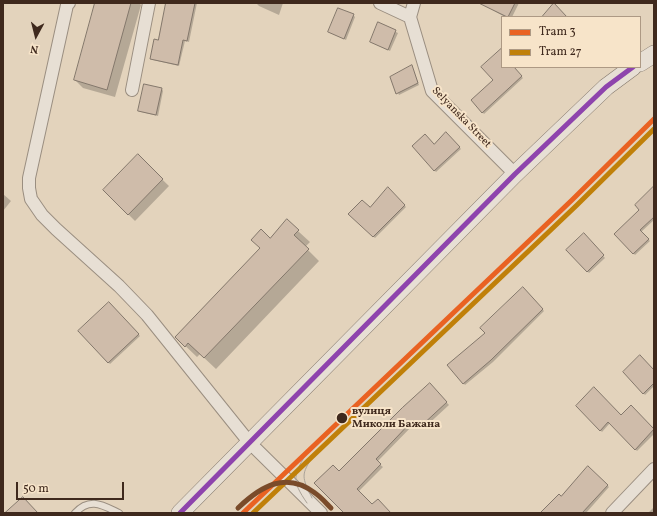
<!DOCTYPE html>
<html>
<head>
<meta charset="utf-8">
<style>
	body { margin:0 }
	#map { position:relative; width:657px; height:516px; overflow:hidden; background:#e3d3bc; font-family:Vollkorn,serif }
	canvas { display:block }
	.frame { position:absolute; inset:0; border:4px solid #3f291d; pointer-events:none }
	.legend { position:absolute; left:501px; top:16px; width:140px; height:52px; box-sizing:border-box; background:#f7e4c9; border:1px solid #ad9984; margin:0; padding:5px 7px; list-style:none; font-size:12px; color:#3f291d }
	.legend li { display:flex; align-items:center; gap:8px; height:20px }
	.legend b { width:20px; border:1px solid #ad9984 }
	.north { position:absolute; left:16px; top:16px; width:40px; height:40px; -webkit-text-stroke:3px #f7e4c9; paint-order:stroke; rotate:187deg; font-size:11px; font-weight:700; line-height:16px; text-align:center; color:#3f291d }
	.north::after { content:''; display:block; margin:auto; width:14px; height:18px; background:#3f291d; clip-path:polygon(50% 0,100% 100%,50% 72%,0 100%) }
	.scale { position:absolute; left:16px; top:482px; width:108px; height:18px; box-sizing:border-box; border:2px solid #3f291d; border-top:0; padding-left:5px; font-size:12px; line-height:14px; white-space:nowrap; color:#3f291d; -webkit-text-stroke:3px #f7e4c9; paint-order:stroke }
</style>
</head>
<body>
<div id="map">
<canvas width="657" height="516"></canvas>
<div class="frame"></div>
<ul class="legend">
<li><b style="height:5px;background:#e96222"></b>Tram 3</li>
<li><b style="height:5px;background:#c08009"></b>Tram 27</li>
</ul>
<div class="north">N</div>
<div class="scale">50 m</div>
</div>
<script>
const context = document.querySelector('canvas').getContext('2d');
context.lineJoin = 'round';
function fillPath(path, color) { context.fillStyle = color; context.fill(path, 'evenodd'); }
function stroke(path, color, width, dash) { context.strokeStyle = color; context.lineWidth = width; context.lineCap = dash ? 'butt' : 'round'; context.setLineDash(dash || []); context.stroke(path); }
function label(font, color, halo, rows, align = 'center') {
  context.font = font + ' Vollkorn,serif'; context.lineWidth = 4; context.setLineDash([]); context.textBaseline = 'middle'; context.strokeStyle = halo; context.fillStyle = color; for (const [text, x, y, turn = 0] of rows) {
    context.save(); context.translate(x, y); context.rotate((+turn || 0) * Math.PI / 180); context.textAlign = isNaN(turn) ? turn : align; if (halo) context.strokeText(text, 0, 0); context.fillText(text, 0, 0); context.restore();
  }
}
const shadow = new Path2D(`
	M96,3H139L141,5L115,97L83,88L75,80Z
	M167,3H197L189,42L185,41L179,66L153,60L151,59L159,41Z
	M258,3H283L279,15L259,6L257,4Z
	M480,3H519L512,17H505Z
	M353,15L355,17L346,40L331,33Z
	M378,24L398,33L390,51L371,42Z
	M502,56V67H512L523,78L484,114L472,100L494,80Z
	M412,66L419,85L399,95L391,77Z
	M162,89L163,91L158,116L141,112L139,111Z
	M446,133L461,149L436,172L413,146L434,145Z
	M138,156L169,186L135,221L104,190Z
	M654,187V220L641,232L650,241L635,255L615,234L640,210Z
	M388,188L406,207L375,238L350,214L370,208Z
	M3,194L11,201L3,211Z
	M287,221L310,242L305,247L319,261L216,369L200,354L197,357L176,337Z
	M584,235L605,258L589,273L568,250Z
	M523,288L544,311L493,362L465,385L448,365L487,333Z
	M109,303L140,336L110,364L80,332Z
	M654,371V386L645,395L624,372Z
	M430,385L449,405L423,429L416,422L377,462L383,467L358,492L372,506L390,513H345L339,472Z
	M577,406L621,417L631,407L654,431V434L637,451L610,423L602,432Z
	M588,468L609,487L586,513H541L561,497Z
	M654,507V513H648Z`);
const building = new Path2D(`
	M95,3H131L107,90L74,80Z
	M166,3H195L187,41L183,40L178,65L150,59L154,39L158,40Z
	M479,3H515L508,17Z
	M554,3L567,17H542Z
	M338,8L354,14L344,39L328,32Z
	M378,22L396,30L388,50L370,42Z
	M502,48V67H514L522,76L482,113L471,100L493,80L481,67Z
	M412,65L418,83L396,94L390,77Z
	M144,84L162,88L156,115L138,111Z
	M446,132L460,147L434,171L412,146L425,134L434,144Z
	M138,154L163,179L128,215L103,190Z
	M654,186V217L640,230L649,239L633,254L614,234L639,210L635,205Z
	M388,187L405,205L373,237L348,214L362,200L370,207Z
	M287,219L299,230L294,235L309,249L204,358L188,343L185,347L175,337L260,248L251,240L261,229L270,238Z
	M584,233L604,255L587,272L566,250Z
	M523,287L543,309L491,360L463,384L447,365L485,333L480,328Z
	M109,302L139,334L108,363L78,331Z
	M640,355L654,370V383L643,394L623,372Z
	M430,383L447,402L420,427L413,420L376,459L381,464L357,489L372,504L378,499L391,513H344L314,483L333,465L339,471L402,408Z
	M594,387L621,415L631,405L654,429L635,450L608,422L600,431L576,406Z
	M588,466L608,485L582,513H540L559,494L561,496Z
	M23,497L38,513H5Z`);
const lane = new Path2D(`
	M75,513C90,497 102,505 119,513`);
const street = new Path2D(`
	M69,3L67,5L29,178V188L31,199L42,215L56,229L119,286L147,315L249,442L321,513
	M380,3L410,17L432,91L515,174
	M410,17L414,3
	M132,90L149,3
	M612,513L654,469`);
const secondary = new Path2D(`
	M640,63L654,54
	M180,513L515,174L606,87L633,67`);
const tram = new Path2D(`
	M312,498C302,477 300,475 314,455
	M307,503C291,480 293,475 308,451`);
const bus1 = new Path2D(`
	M180,513L515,174L606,87L633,67`);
const tram1 = new Path2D(`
	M243,513L572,200L654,119`);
const tram2 = new Path2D(`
	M253,513L577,205L654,129`);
const tram3 = new Path2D(`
	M238,508C261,486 286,471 315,493C321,497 326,503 331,508`);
const markers = [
	[342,418,6,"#3f291d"]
];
const streetNames = [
	["Selyanska Street",461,118,46]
];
const stopNames = [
	["вулиця",352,412],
	["Миколи Бажана",352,425]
];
fillPath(shadow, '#0003');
fillPath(building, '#cfbcaa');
stroke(building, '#83776b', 1);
stroke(lane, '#9a8e80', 8);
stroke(street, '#9a8e80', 14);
stroke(secondary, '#83776b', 18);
stroke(lane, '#e7dfd4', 6);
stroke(street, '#e7dfd4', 12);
stroke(secondary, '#e7dfd4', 17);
stroke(tram, '#aaa297', 1);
stroke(bus1, '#8e44ad', 5);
stroke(tram1, '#e96222', 5);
stroke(tram2, '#c08009', 5);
stroke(tram3, '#7a4b2a', 5);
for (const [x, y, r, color] of markers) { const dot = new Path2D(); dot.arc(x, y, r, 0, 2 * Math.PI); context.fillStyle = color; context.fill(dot); stroke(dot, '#f7e4c9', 1.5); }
label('11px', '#3f291d', '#f7e4c9', streetNames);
label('bold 11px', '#3f291d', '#f7e4c9', stopNames, 'left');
</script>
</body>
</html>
